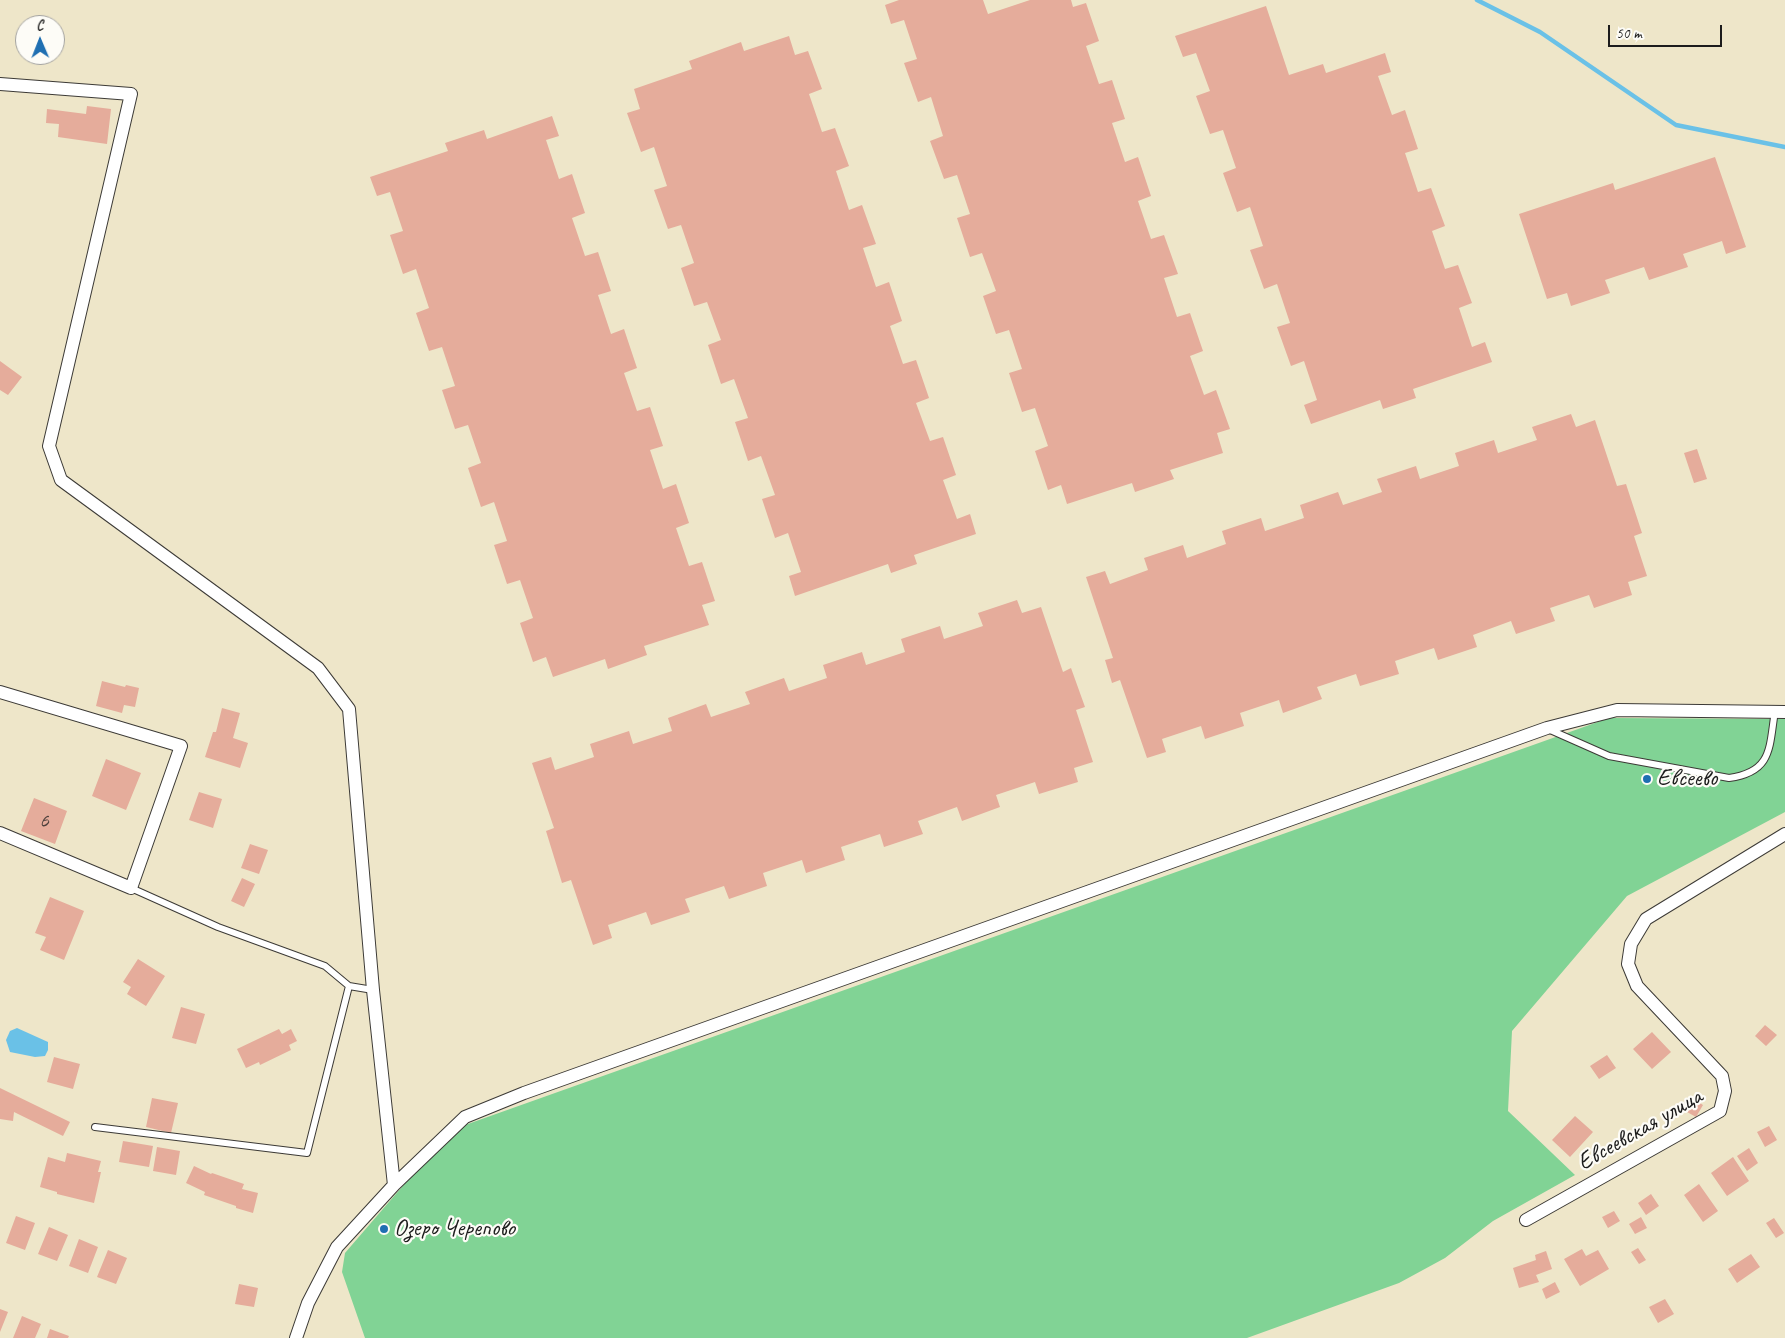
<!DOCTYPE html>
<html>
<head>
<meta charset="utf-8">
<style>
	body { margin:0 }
	#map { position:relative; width:1785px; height:1338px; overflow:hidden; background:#eee6c9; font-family:Caveat,sans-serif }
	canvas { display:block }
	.north { position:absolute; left:15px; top:15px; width:50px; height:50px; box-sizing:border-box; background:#fdfcf7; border:1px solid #a3a29f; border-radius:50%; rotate:359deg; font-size:14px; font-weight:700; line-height:20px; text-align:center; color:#1c1c1c }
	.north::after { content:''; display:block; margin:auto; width:18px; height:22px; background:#1f6fb2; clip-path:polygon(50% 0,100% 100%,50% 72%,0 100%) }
	.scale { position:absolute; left:1608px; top:25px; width:114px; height:22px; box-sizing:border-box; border:2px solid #1c1c1c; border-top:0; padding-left:6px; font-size:15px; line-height:18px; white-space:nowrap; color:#1c1c1c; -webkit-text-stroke:4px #fdfcf7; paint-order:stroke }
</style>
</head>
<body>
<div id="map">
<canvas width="1785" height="1338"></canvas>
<div class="north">С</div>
<div class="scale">50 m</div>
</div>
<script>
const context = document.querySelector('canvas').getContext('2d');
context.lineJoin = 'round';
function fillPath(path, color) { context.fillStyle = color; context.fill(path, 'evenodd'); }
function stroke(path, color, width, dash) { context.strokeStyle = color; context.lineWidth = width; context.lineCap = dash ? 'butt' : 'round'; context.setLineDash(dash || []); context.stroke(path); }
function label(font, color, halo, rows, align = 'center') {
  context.font = font + ' Caveat,sans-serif'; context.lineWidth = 4.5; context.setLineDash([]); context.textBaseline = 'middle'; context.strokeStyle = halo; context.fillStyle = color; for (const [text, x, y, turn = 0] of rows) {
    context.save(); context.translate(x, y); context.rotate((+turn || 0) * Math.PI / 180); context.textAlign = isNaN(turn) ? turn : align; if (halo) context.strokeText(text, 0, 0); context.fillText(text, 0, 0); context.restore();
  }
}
const green = new Path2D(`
	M1609,718L1785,719V812L1627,896L1512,1031L1508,1111L1575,1175L1493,1221L1445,1258L1399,1283L1247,1338H365L342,1272L345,1253L451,1130Z`);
const water = new Path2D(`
	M17,1028L48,1042V1050L45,1056L35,1057L10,1052L6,1040L10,1031Z`);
const stream = new Path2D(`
	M1477,0L1540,32L1676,125L1785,147`);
const building = new Path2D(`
	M899,0H983L988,14L1030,0H1071L1073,7L1086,3L1099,41L1086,46L1099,84L1112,80L1125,119L1112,123L1125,162L1138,157L1151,196L1138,201L1151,239L1164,235L1178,274L1164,278L1177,317L1190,313L1203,351L1190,356L1204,395L1216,390L1230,429L1217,433L1223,453L1170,470L1174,479L1135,492L1132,483L1067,504L1061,485L1048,490L1035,451L1048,446L1035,408L1022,412L1009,373L1022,369L1009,330L996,334L983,296L996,291L982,253L970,257L957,218L970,214L957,175L944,179L930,141L943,136L931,97L918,102L904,63L917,59L904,20L891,24L885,5Z
	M1266,6L1289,75L1323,64L1326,73L1385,53L1391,72L1378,76L1392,115L1405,110L1418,149L1405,153L1418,192L1431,188L1445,226L1432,231L1445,269L1458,265L1472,303L1459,308L1472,347L1485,342L1492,362L1413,389L1416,398L1383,409L1380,400L1311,424L1304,405L1317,400L1304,361L1291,366L1277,327L1290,323L1277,284L1264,289L1250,250L1263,246L1250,207L1237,212L1223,173L1236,168L1223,130L1210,134L1196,96L1210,91L1196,53L1183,57L1175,36Z
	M789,36L795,55L808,51L822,89L809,94L822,132L835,128L849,166L836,171L849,210L862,205L876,244L863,248L876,287L889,282L902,321L890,326L903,364L916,360L929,398L916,403L930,441L943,437L956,475L943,480L957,519L970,514L976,534L914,555L917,564L891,573L888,564L795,596L789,576L801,572L788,533L775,538L762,499L775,495L761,456L748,461L735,422L748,418L734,379L721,384L708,345L721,340L707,302L694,306L681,268L694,263L681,225L668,229L654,190L667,186L654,147L641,152L627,113L640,109L634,89L692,69L689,61L741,42L744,51Z
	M87,106L111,109L107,144L58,137L59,124L46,123L47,109L86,114Z
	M552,116L559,136L546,140L559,179L572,174L585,213L572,218L585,256L598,252L611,291L598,295L611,334L624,329L637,368L624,373L637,411L650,407L663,446L650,450L663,489L676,484L689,523L676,528L689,566L702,562L715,601L702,605L709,625L644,646L647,655L608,669L605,659L553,677L546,657L533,662L520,623L533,618L520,580L507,584L494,545L507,541L494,502L481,507L468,468L481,463L468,425L455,429L442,390L455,386L442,347L429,351L416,313L429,308L416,269L403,274L390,235L403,231L390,192L377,196L370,177L448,151L445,143L484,130L487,139Z
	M1715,157L1746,247L1726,254L1722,241L1683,254L1688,267L1649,280L1644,267L1605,280L1610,293L1571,306L1567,293L1547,299L1519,214L1613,183L1615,190Z
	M0,361L22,377L8,395L0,390Z
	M1571,414L1576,427L1595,420L1617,486L1626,484L1642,533L1634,536L1647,576L1628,582L1632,595L1594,608L1589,595L1550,608L1555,621L1516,634L1511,621L1473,635L1477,647L1438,660L1434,648L1395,661L1399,674L1360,686L1356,674L1317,687L1322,699L1283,713L1279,700L1240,713L1244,726L1205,739L1201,726L1162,739L1166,752L1147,758L1120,680L1112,683L1105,660L1113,658L1086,577L1105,571L1110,584L1148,570L1144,558L1183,545L1187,558L1226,544L1222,531L1261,518L1265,531L1304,518L1300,505L1338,492L1343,505L1382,492L1377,479L1416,466L1420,479L1459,466L1455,453L1494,440L1498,453L1537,440L1532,427Z
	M1697,449L1707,479L1694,483L1684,453Z
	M1017,600L1022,613L1041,607L1063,672L1071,668L1085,707L1076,710L1093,762L1074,768L1078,782L1039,794L1035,782L996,795L1000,807L962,821L957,807L918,821L923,834L884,847L880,834L841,847L845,860L806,873L802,860L763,873L767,886L729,899L724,886L685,899L690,912L651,925L646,912L608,925L612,938L593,945L571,880L562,883L546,831L554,828L532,763L551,757L555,770L594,757L590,744L629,731L633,744L672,731L668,718L706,704L711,717L750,704L745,692L784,678L789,691L827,678L823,665L862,652L866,665L905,652L901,639L940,626L944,639L983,626L978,613Z
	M102,681L125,687L126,685L139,688L135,707L124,705L122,713L96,706Z
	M222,708L240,713L233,738L248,743L240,768L205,757L213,732H216Z
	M106,759L141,773L126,810L92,796Z
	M199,792L222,799L213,828L189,820Z
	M34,798L67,811L55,844L21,831Z
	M250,844L268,850L259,874L241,868Z
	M242,878L255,884L244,907L231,901Z
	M50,897L84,911L64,960L40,950L46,937L35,933Z
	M138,959L165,976L146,1006L127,994L131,987L123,982Z
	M181,1007L205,1014L196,1044L172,1038Z
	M1765,1025L1777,1035L1766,1046L1755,1036Z
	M279,1029L282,1034L291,1029L297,1041L289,1045L291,1050L260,1065L259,1062L246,1068L237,1049Z
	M1652,1032L1671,1052L1652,1069L1633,1049Z
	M1607,1055L1616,1068L1599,1079L1590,1066Z
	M54,1057L80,1064L73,1089L47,1082Z
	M0,1088L70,1122L63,1136L14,1112L13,1121L0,1119Z
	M152,1098L178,1103L171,1133L146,1127Z
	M1695,1100L1703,1105L1696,1117L1687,1112Z
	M1575,1116L1593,1132L1570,1157L1552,1140Z
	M1769,1126L1777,1140L1765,1147L1757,1132Z
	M123,1141L153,1146L149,1167L119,1162Z
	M157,1147L180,1151L176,1175L153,1171Z
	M1749,1148L1758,1163L1747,1171L1737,1156Z
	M67,1153L101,1161L98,1172H101L94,1203L57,1194V1192L40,1187L48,1157L65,1162Z
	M1733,1157L1749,1181L1727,1196L1711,1173Z
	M194,1166L211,1174L212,1173L244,1184L242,1189L258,1193L253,1213L236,1208V1206L204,1195L205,1192L186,1183Z
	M1699,1184L1718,1211L1703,1222L1684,1195Z
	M1651,1194L1659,1206L1646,1215L1638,1203Z
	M1614,1211L1620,1221L1608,1228L1602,1217Z
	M16,1216L35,1223L25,1250L6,1243Z
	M1641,1217L1647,1228L1635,1234L1629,1224Z
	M1774,1218L1784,1233L1776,1238L1766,1223Z
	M49,1227L68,1235L57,1261L38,1254Z
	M79,1239L98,1247L88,1273L69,1266Z
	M1638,1248L1646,1260L1639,1264L1631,1252Z
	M1582,1249L1586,1256L1598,1250L1609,1269L1580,1286L1564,1259Z
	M108,1250L127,1258L116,1284L97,1277Z
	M1546,1251L1552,1269L1536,1275L1539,1282L1519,1288L1513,1268L1536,1260L1535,1255Z
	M1751,1254L1760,1267L1737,1283L1728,1269Z
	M1555,1282L1560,1292L1546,1299L1542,1289Z
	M239,1284L258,1288L254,1307L235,1304Z
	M1665,1299L1674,1314L1658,1323L1649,1307Z
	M0,1309L8,1312L0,1332Z
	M22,1316L41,1324L35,1338H13Z
	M50,1329L69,1336L68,1338H47Z`);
const service = new Path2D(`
	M1548,729L1609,756L1729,778C1773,772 1769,747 1775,711
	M349,986L373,990
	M95,1127L307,1153L349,986L325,966L218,927L131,888`);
const minor = new Path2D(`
	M0,84L131,94L49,446L61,480L318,668L349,709L373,990L394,1185
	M0,692L181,746L131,888L0,833
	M1526,1220L1720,1111L1725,1091L1722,1076L1637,986L1628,964L1631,944L1646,919L1785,834
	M296,1338L308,1303L337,1247L394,1185L465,1117L524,1093L1547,728L1617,710L1785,712`);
const markers = [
	[1647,779,5,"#1f6fb2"],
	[384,1229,5,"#1f6fb2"]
];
const numberNames = [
	["6",44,821]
];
const poiNames = [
	["Евсеево",1657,779],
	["Озеро Черепово",394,1229]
];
const streetNames = [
	["Евсеевская улица",1640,1130,-30]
];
fillPath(green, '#81d395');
fillPath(water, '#6ac1e7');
stroke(stream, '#6ac1e7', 4.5);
fillPath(building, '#e5ac9b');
stroke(service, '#3c3a36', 8);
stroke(minor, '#3c3a36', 14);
stroke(service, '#fff', 6);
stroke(minor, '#fff', 12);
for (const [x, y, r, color] of markers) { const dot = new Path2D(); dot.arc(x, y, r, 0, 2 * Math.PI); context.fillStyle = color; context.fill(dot); stroke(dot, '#fdfcf7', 2); }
label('21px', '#4e403c', null, numberNames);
label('24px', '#1c1c1c', '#fdfcf7', poiNames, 'left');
label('24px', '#1c1c1c', '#fdfcf7', streetNames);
</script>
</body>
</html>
